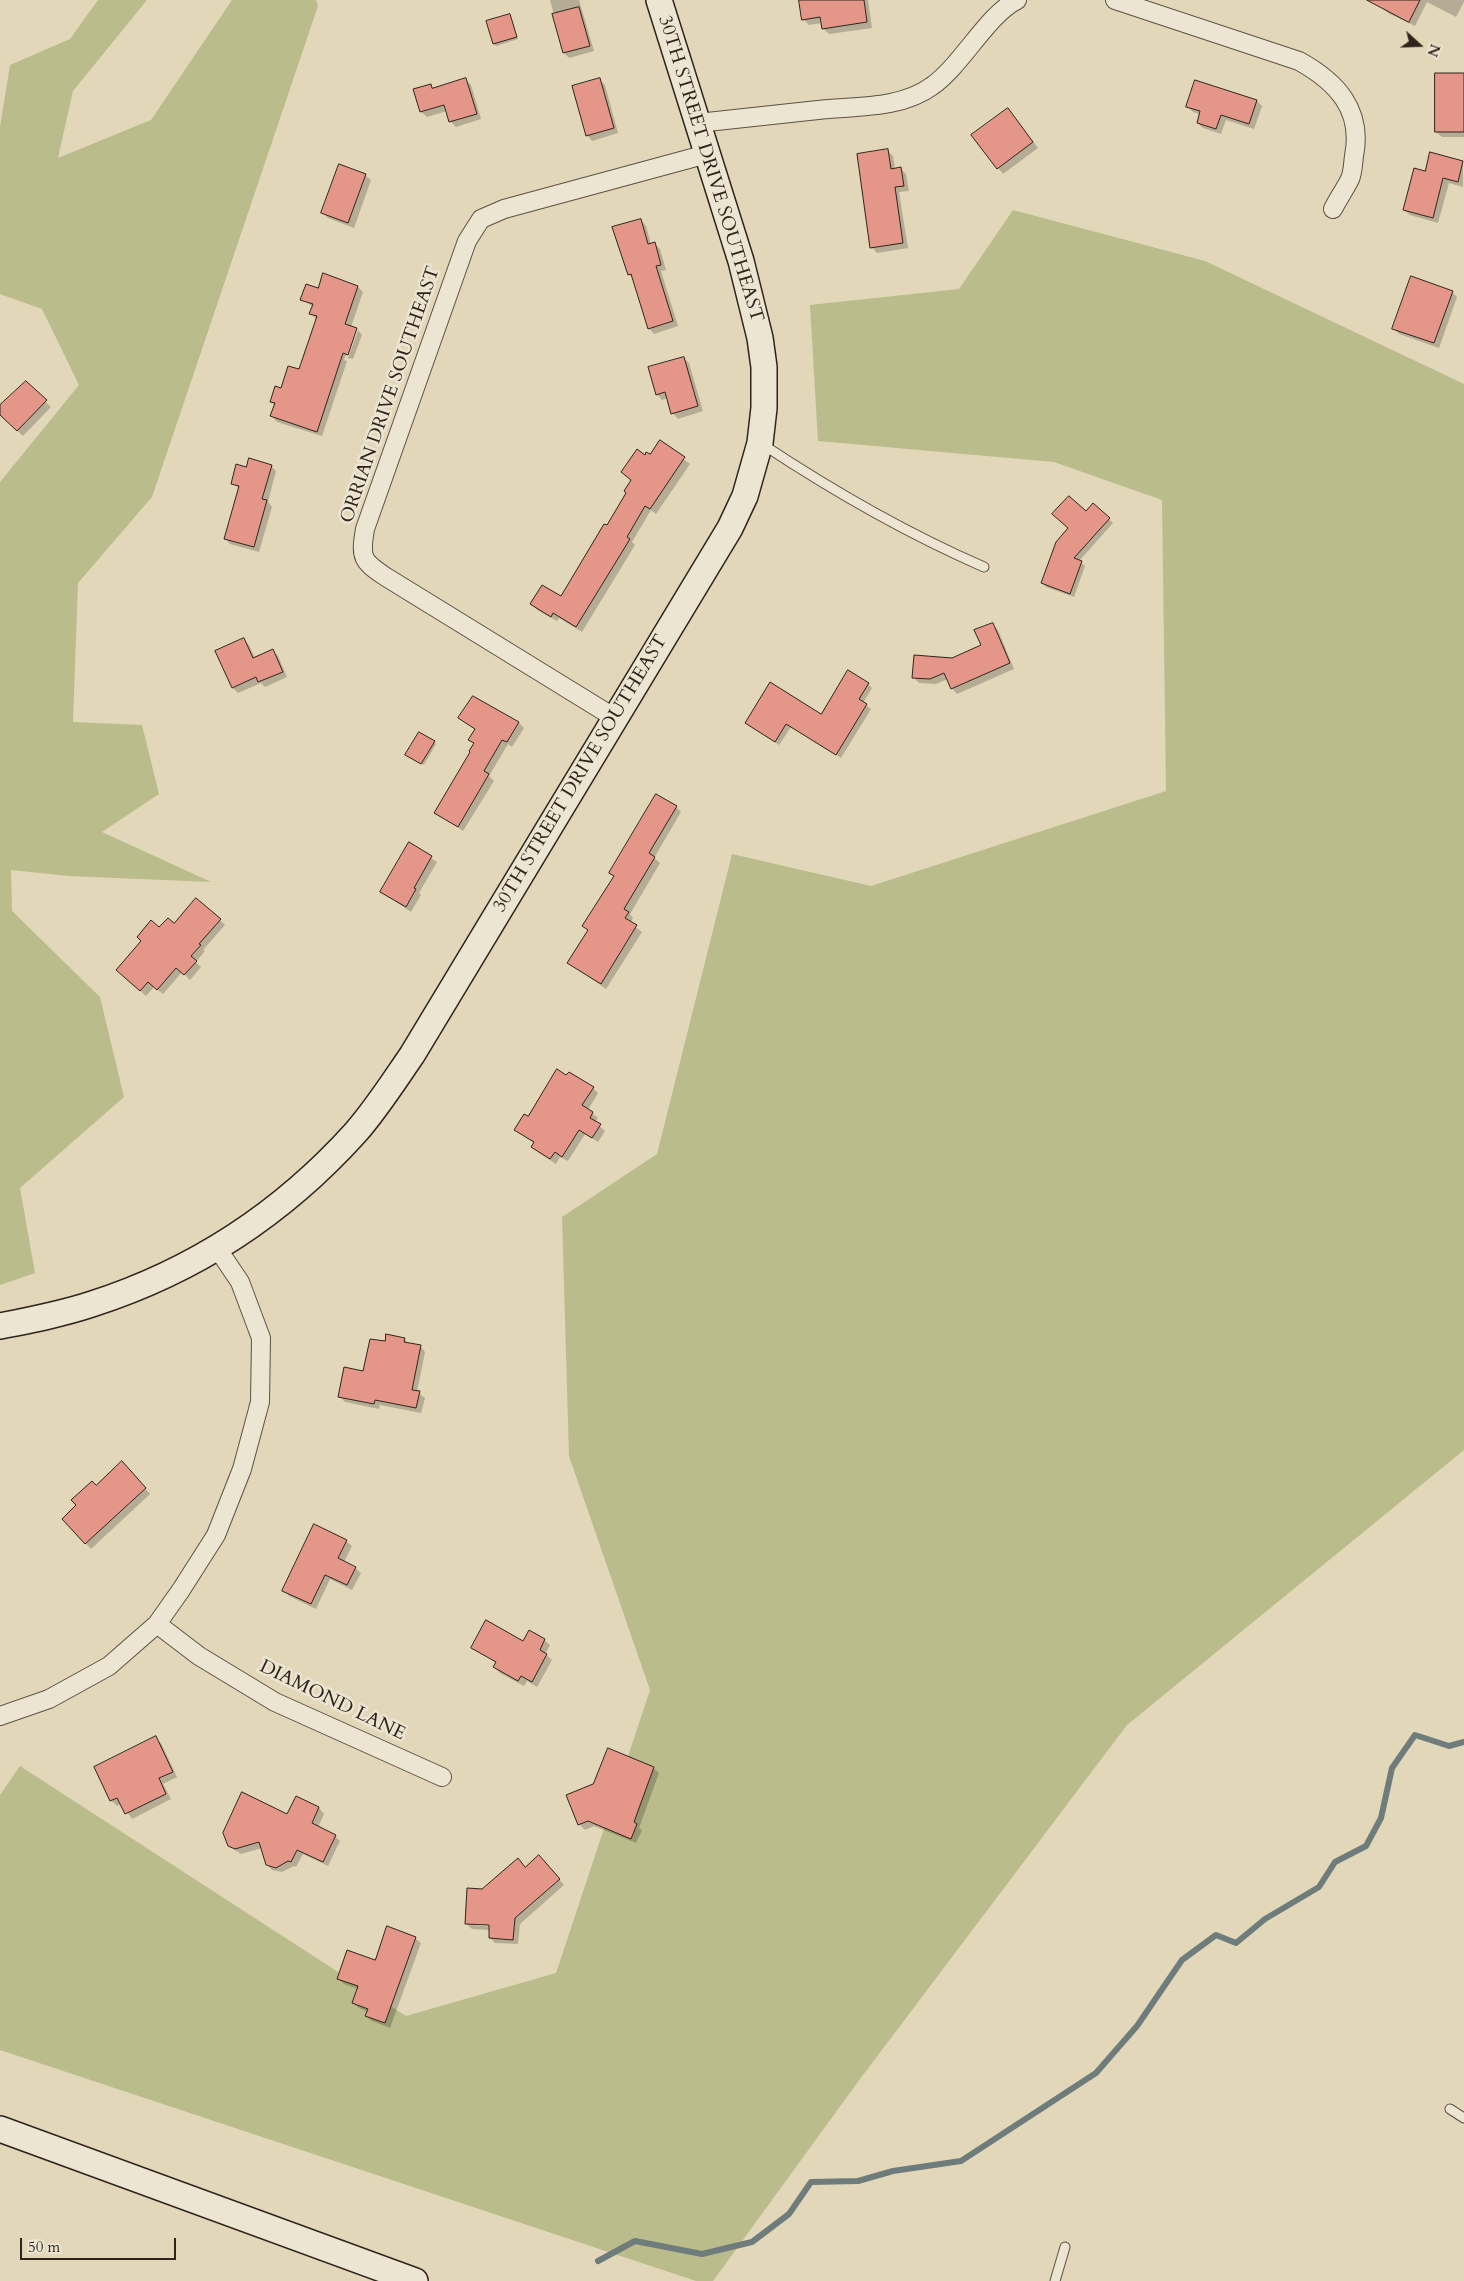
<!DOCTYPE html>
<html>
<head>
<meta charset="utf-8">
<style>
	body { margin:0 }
	#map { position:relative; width:1464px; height:2281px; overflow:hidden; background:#e2d7b9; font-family:Cardo,serif }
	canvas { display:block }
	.north { position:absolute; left:1394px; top:20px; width:50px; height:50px; -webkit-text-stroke:4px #ece5d2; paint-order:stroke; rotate:110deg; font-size:14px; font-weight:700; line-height:20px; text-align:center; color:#2f241d }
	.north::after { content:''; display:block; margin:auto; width:18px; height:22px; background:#2f241d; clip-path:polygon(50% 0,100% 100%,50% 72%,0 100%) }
	.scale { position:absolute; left:20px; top:2238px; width:156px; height:22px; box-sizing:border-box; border:2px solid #2f241d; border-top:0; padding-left:6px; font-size:15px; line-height:18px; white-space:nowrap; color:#2f241d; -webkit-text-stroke:4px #ece5d2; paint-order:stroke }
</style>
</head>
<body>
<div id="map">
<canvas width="1464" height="2281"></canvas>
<div class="north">N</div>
<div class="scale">50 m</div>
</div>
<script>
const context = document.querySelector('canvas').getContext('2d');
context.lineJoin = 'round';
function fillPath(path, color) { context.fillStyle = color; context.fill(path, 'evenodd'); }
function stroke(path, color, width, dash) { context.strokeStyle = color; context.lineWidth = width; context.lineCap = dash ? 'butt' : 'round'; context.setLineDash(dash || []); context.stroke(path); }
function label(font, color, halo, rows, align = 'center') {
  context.font = font + ' Cardo,serif'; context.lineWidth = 5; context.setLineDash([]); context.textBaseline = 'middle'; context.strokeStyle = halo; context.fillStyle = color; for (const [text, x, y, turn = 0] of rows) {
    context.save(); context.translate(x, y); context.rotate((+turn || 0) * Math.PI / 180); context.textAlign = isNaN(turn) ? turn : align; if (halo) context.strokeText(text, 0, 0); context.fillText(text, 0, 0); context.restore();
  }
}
const green = new Path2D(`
	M98,0H147L73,91L58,158L151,120L232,0H316L318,6L152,497L78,583L73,722L142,725L159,794L102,832L211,882L69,876L11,870L12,911L100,997L124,1097L20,1188L35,1273L0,1285V482L79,385L42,309L0,294V127L10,65L70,39Z
	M1013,210L1205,261L1464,384V1450L1127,1725L860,2079L713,2281H696L0,2050V1795L20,1766L406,2016L556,1973L650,1690L569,1456L562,1217L657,1154L732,854L871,886L1166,791L1162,500L1054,462L818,441L810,305L959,289Z`);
const shadow = new Path2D(`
	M550,0H579L594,51L569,58L564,53Z
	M801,0H868L872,28L829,34L823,28L822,23L809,25L803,19Z
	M1375,0H1464V2L1456,17L1427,2L1415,26L1388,13Z
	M510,15L518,39L496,46L494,44Z
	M1464,74V137H1442L1436,132Z
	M465,79L471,85L481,119L456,127L450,121L447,111L427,117L421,112L415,90L430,86L434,89Z
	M599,79L605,85L618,133L592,141L587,135Z
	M1257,101L1262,106L1254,129L1226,120L1221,134L1203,128L1198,123L1200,114L1193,112L1188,107Z
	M1013,115L1038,148L1003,174L973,136Z
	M887,150L893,156L895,169H901L906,174L909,191L899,192L908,248L877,253L872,247Z
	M1463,162V187L1449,183L1438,223L1410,215L1404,210L1426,172Z
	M365,175L371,180L354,228L328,218L323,213Z
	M641,220L646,226L651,244L654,243L660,249L666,270L661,271L678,326L654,334L649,328L634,279L629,274Z
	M324,275L358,287L363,292L351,327L357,330H355L344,360L347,361L358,330L362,335L353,359L348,358L322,436L277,422L272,416L275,406L271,401L300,371L316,319L311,313L313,307L302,299L318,290Z
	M1452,292L1457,297L1439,348L1399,334L1394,328Z
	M683,358L689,363L703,411L678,419L673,413L668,398L662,400L657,394Z
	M26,383L51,407L23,436L0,414V410Z
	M660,442L690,464L656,514L651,510L632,542L635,545L582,632L559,618L557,621L537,610L532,604L561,598L627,493L632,481L622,472L650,456Z
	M271,466L276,471L268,502L272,507L259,552L230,544L225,538L240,489L232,483L247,468Z
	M1093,505L1113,523L1079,561L1085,566L1074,597L1046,587L1042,583L1086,513Z
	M992,624L998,630L1014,669L957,694L952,688L948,679L936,684L919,683L913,677L983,646Z
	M244,640L249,645L255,658L272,650L278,656L287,677L265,687L261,683L238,693L233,688Z
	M868,684L872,688L863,703L871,709L841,758L791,727L779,745L746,723L821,715Z
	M473,697L519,723L524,728L512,747L508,744L489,776L494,781L463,831L436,812L472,753L474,744L470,739L476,730L460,718Z
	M434,742L436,744L424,765L409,757Z
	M676,807L681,812L654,858L660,863L630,914L633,918L630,923L642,932L606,989L569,963L589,931L584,926L615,877L610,873Z
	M409,843L437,862L419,893L421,895L411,912L381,892Z
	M220,920L225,925L203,950L205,951L196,962L201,967L190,980L182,972L163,994L154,987L146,996L123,975L160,929L174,925Z
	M567,1077L593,1088L598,1093L588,1110L598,1118L595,1122L605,1131L598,1142L585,1134L568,1161L560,1157L556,1164L538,1152L532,1147L535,1144L516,1130Z
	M404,1339L410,1345L420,1346L425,1352L417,1392L425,1398L421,1413L380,1405L379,1409L345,1402L340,1397L364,1373L386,1343Z
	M127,1468L150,1494L91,1549L63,1519L96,1487Z
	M346,1541L352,1546L344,1562L355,1568L361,1573L352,1590L330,1579L316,1609L289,1596L284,1590Z
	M544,1640L550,1645L545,1654L552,1660L537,1687L527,1681L524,1686L500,1673L495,1667L497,1663L473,1648Z
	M155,1738L161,1743L177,1777L163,1784L171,1799L132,1819L121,1804L117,1806L112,1801L96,1767Z
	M653,1768L659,1773L639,1828L642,1830L636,1843L594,1826L585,1830L579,1824Z
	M296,1798L319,1808L324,1814L318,1827L335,1836L340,1841L328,1866L303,1854L296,1867L294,1866L282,1872L272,1870L267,1864L262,1848L241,1854L229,1846L288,1816Z
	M544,1862L564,1885L520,1924L518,1944L495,1943L490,1938V1930L472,1929L466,1923L482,1891L525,1868ZM470,1923L496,1924L495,1927L470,1925Z
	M415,1938L421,1943L390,2028L372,2021L366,2016L368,2012L359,2008L353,2003L358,1989L344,1984L338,1978L375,1962Z`);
const stream = new Path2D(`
	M598,2261L635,2241L702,2254L752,2242L789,2214L811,2182L858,2181L893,2171L961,2161L1096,2073L1137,2026L1182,1960L1216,1935L1236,1943L1265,1919L1319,1887L1335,1862L1366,1846L1381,1818L1392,1768L1415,1735L1449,1746L1464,1742`);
const building = new Path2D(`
	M799,0H864L867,22L822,29L820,17L802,20Z
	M1367,0H1420L1409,22Z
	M579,7L590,46L563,53L552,14Z
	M510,14L517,37L493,44L486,21Z
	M1435,73H1464V132H1435Z
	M466,78L477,114L449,122L444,105L420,112L413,89L431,84L432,88Z
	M600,78L614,128L586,136L572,86Z
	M1195,80L1257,100L1249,124L1221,115L1216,129L1197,123L1200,111L1186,107Z
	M1008,108L1033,142L997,169L971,135Z
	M888,149L891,169L901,167L904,186L895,187L903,243L870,248L857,154Z
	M1430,152L1463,161L1458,182L1443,178L1433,218L1403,210L1414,168L1425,171Z
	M339,164L366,174L348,223L321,213Z
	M641,219L648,244L655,242L661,265L656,266L673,321L648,329L631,274L628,275L612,227Z
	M323,273L358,286L345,324L357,328L348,355L343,353L317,432L270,416L275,403L270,402L275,386L281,388L288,366L299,369L317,316L309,314L313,304L300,300L306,284L318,288Z
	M1411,276L1453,291L1434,343L1392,329Z
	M684,357L698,406L671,414L665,392L656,395L648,367Z
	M26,381L47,400L17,431L0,415V405Z
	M660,440L685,457L650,509L645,506L627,537L630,539L576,627L553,613L551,617L530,604L542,585L561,596L604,524L607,525L626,493L624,491L631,480L621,472L637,449L645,455L646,452L650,454Z
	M249,458L272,465L262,499L267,500L254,547L224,539L239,486L231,484L236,464L246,467Z
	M1069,496L1086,511L1093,503L1110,518L1074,558L1082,561L1070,594L1041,583L1056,542L1068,528L1052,514Z
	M993,623L1010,663L951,689L944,673L930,679L912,678L914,655L952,658L981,645L974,630Z
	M244,638L253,658L273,649L283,672L258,682L256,677L232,688L215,651Z
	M848,670L869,683L859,699L867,704L836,755L786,724L775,742L745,723L770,682L821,714Z
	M473,696L519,722L507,742L502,740L484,771L489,774L458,827L434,813L470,752L469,751L474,743L468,740L475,729L458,718Z
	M419,732L435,741L421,764L405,755Z
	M656,794L677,806L649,853L655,857L624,909L629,912L625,918L637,925L601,984L567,963L588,930L582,926L614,876L609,873Z
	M409,842L432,856L414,888L416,889L406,907L380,892Z
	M196,898L221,919L199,944L201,945L191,956L197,961L184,975L176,968L157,990L148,982L140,991L116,970L141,941L137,937L151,920L159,927L168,918L174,923Z
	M557,1069L566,1075L569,1072L594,1087L582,1105L593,1112L590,1118L601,1124L592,1138L579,1130L562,1157L555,1152L550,1159L531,1147L534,1142L514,1130L524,1114L528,1116Z
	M386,1334L405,1338L404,1342L421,1345L412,1390L420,1391L416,1408L375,1400L374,1404L338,1397L344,1367L363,1371L370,1339L385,1341Z
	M122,1461L146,1488L85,1544L62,1519L76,1505L71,1500L92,1481L96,1485Z
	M314,1524L347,1540L338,1558L356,1567L347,1585L325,1575L311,1604L282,1591Z
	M486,1620L523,1641L529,1630L545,1639L540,1650L547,1654L532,1682L521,1676L518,1681L493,1667L496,1662L471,1648Z
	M156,1736L173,1772L159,1778L166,1794L125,1814L117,1798L110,1801L94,1767Z
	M608,1748L654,1767L634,1822L637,1824L631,1839L588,1821L578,1825L566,1795L593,1784Z
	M242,1792L287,1814L296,1796L319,1807L312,1823L336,1835L323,1862L297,1850L291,1862L288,1861L276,1868L266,1865L259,1842L235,1849L228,1846L223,1833Z
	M539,1855L560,1879L515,1918L513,1940L489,1938V1925L465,1924L467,1888L482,1889L518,1858L525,1867Z
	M387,1926L416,1937L385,2023L365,2016L368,2009L352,2003L358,1986L337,1979L347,1950L375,1960Z`);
const lane = new Path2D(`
	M762,444C833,491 906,533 984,567
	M1450,2109L1464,2118
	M1055,2281L1065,2247`);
const street = new Path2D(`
	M1115,0L1299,61C1337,82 1363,110 1354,156C1353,163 1353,172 1350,179C1345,189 1338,199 1333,209
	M698,123C738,119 778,114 818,110C855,106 901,109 932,86C962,65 987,15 1017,0
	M615,718L386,577C362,561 360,558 365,529L467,241L481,219L504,209L707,154
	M157,1624L199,1656L275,1702L442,1777
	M0,1716L49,1699L109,1666L157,1624L181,1590L216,1535L242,1469L260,1402L261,1338L240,1282L217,1248`);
const secondary = new Path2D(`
	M0,1326C31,1320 62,1314 92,1304C195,1271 284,1212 356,1132C377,1108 394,1081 412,1055L730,528L745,496L760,443L764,408V367L760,338L741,261L659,0
	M0,2129L415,2281`);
const streetNames = [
	["30TH STREET DRIVE SOUTHEAST",710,169,73],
	["ORRIAN DRIVE SOUTHEAST",391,395,-71],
	["30TH STREET DRIVE SOUTHEAST",581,774,-59],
	["DIAMOND LANE",332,1701,26]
];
fillPath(green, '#babc8b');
fillPath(shadow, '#0003');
stroke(stream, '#6e7c7b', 6);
fillPath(building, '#e49688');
stroke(building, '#2f241d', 1);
stroke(lane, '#5c5144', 11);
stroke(street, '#5c5144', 20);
stroke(secondary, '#2f241d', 28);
stroke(lane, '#ece5d2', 9);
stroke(street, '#ece5d2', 18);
stroke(secondary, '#ece5d2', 25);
label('19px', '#2f241d', '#ece5d2', streetNames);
</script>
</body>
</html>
